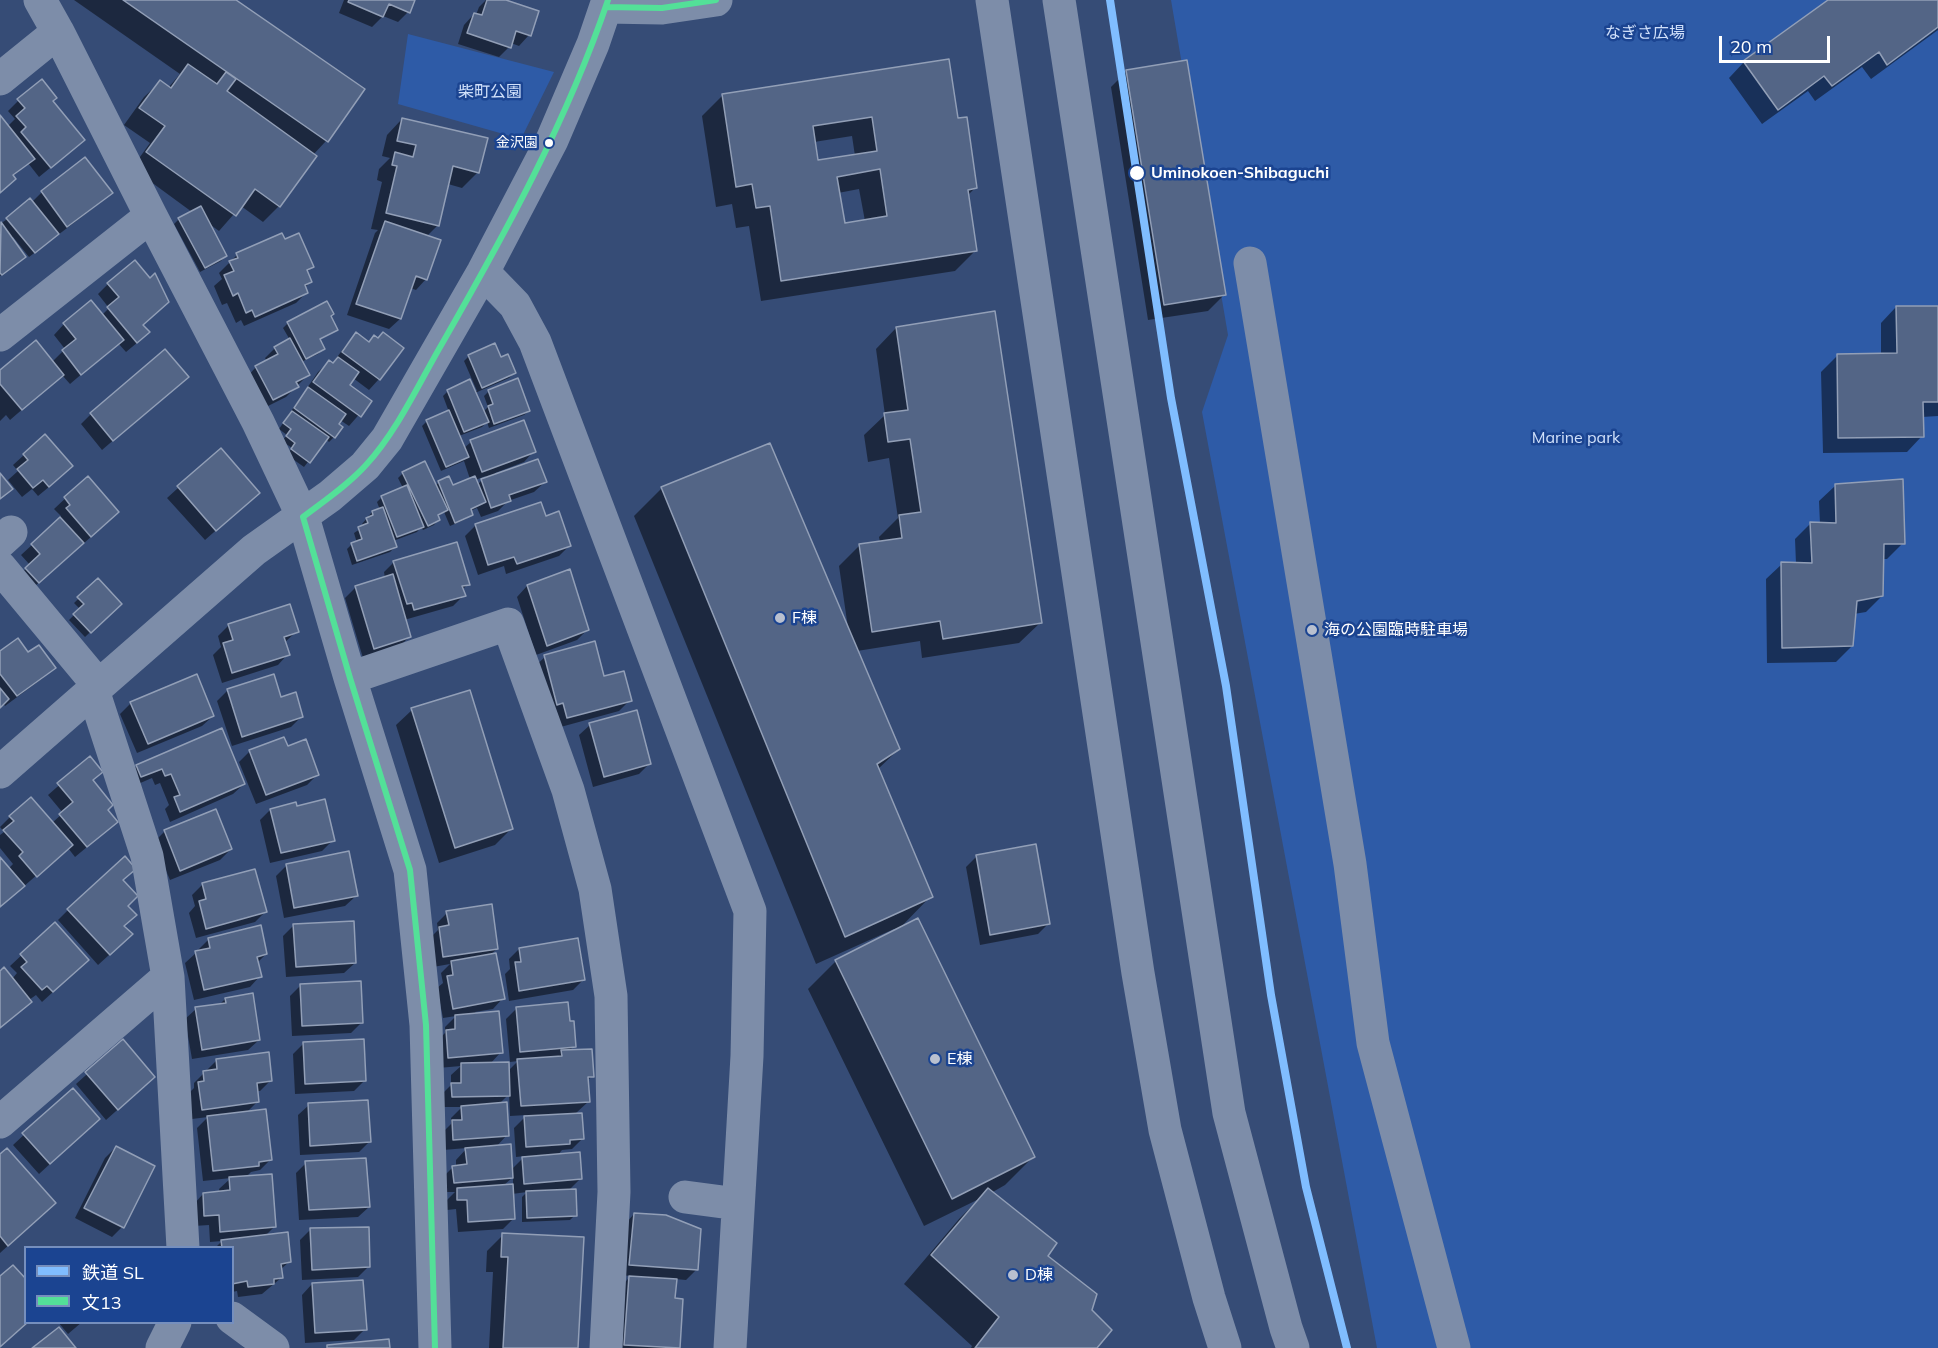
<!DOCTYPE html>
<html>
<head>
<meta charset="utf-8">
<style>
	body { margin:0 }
	#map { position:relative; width:1938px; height:1348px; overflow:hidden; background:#364c76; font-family:Mulish,"Noto Sans JP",sans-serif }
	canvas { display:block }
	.legend { position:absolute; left:24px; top:1246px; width:210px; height:78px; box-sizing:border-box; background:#1b4491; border:2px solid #768fbd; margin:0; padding:8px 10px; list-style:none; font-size:18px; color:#fff }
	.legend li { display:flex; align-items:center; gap:12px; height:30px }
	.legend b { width:30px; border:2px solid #768fbd }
	.scale { position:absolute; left:1719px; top:36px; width:111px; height:27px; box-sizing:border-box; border:3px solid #fff; border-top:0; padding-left:8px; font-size:18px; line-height:21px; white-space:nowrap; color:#fff; -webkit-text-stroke:4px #1b4491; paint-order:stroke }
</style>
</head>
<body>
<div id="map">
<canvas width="1938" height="1348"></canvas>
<ul class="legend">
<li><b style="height:8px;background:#80bdff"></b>鉄道 SL</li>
<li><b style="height:8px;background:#53e098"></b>文13</li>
</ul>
<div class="scale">20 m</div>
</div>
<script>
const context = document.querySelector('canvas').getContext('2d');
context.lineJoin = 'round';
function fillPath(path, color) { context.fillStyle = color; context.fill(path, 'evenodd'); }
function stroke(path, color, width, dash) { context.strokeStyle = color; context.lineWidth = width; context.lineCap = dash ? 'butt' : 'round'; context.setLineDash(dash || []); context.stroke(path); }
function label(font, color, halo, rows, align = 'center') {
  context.font = font + ' Mulish,"Noto Sans JP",sans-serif'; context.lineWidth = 5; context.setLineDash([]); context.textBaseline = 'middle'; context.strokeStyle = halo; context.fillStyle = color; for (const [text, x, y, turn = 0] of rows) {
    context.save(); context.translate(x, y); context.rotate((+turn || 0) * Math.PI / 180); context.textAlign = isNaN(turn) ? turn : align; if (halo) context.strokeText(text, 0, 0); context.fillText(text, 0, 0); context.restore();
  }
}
const green = new Path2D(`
	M1171,0H1938V1348H1377L1202,412L1228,335Z
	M408,34L554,72L521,139L398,104Z`);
const shadow = new Path2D(`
	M74,0H234L362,90L326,141L313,155L315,156L279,206L263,222L241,206L219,231L208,223L225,256L221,261L200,272L174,224L179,219L192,212L132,168L150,143L124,125L144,97L160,82L168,88L180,74Z
	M344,0H413L408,12L398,22L383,16L372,27L339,13Z
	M486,0H501L529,35L519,46L511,43L509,47L499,57L458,44L464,25L474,14L476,15L479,7Z
	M1830,0H1938V30L1871,79L1862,67L1815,101L1808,91L1762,124L1729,78L1744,62Z
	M1127,71L1224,295L1208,311L1148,320L1111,87Z
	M723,95L957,120L976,187L967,196L975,251L955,271L761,301L749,226L736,228L732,204L716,207L702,116ZM852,136L855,156L817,161L814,142ZM859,189L865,221L843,224L838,193Z
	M18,101H51L72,150L39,177L28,163L12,177L14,179L0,193V117L7,127L15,119L8,111Z
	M402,119L478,172L462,188L448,184L438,225L426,237V279L416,290L410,288L400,319L389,329L347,315L375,233L378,230L371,229L382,182L377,180L379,169L390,158L382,156L387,135Z
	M85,159L111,193L100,203L29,257L13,237L11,238L20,262L0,276V224L32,202L42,192Z
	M284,241L312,267L306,273L310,282L305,288L307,292L296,303L244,326L241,320L236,323L227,303L222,305L214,286L222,279L219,273L237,255Z
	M108,284L168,302L142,326L138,342L126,352L118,343L70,384L62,375L10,420L6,415L0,421V372L52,362L65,349L54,335L64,324L102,315L109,308L98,294Z
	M1896,307H1938V416L1922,417V436L1907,452L1823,453L1821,372L1837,356L1881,355V323Z
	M329,317L336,329L331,334L319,340L323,349L318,354L301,362L308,375L286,397L262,409L246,378L256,367L267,362L265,358L275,348L290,340L283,328L288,323Z
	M896,328L1040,623L1019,643L922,658L920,641L857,651L899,749L877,770L931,896L899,929L1033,1157L1005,1185L991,1193L1046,1256L1090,1311L1095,1348H971L972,1346L904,1284L959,1219L979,1199L924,1226L808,989L836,961L895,931L894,929L816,964L634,516L662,488L848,628L839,566L860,545L880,542L879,537L898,518L889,458L868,462L864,435L885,415L876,349Z
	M356,334L368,343L374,337L379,379L369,390L353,378L348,386L370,402L349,426L340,420L334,437L329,442L326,439L304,467L287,455L292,448L282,441L287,435L279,429L318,372L329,362L332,364L346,345Z
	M469,356L500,359L514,373L509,378L475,393L483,412L488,407L484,396L489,391L529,411L524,415L489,428L487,422L482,427L459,436L464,448L471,442L534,451L524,462L495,473L496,475L545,482L534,492L508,501L498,511L481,517L477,508L470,511L471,515L466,519L450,526L444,512L437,517L438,520L434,525L423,530L421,527L417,532L393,541L395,547L390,552L352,565L347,549L352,544L357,543L354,533L363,527L362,524L372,512L380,510L377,502L382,497L403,488L398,478L403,473L435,485L448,478L452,487L470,479L464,461L441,471L422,426L427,421L449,412L443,396L448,391H477L464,361ZM486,476L477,485L475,480Z
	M187,377L102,450L81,424L91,414Z
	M220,450L247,503L205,540L167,498Z
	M24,455L61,477L38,496L32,489L22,497L8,480L18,471L13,465Z
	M87,478L107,523L28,592L15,579L30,565L21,555L58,521L61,516L54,509Z
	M1835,486L1903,543L1887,559H1882V596L1866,612L1854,614L1852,646L1836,662L1767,663L1766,579L1782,564H1796L1795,539L1811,523L1820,524L1819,501Z
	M545,518L569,546L559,556L506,574L504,566L478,575L465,536L476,525Z
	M394,562L468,584L462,590L464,595L453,606L404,620L409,637L399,647L363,658L345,598L356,587L385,578L384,572Z
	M98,580L120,604L85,637L69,620L80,609L74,603Z
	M527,586L588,629L577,640L536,655L517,597Z
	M229,625L297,631L284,643L288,654L278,665L222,683L213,655L221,647L218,636Z
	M0,653L28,654L54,668L43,678L5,706L3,703L0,706Z
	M545,657L603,678L630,700L619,711L557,728L534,667Z
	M228,690L280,699L301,717L291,727L232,746L217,701Z
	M131,703L213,716L202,726L137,753L120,714Z
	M412,710L511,829L495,845L439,863L396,725Z
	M590,725L650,763L639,774L593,787L579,735Z
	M221,730L244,784L233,794L170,822L165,809L169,805L160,783L155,785L152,778L131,787L126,776L137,766Z
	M287,748L317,775L307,785L256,804L239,762L250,751Z
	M89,759L92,781L106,810L105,832L75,857L68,848L0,907V859L8,869L13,864L0,848V835L4,832L0,827L10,817L52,823L63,813L48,795Z
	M296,808L333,840L322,851L270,863L260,820L270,810Z
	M165,831L231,849L220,860L170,880L154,842Z
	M977,856L1048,924L1038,934L980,945L966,867Z
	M287,865L356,896L345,906L284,918L276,876Z
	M122,881L123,927L120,945L98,965L58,920L68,910Z
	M203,884L265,912L255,922L196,938L189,913L195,906L192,895Z
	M447,913L497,949L490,955L503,998L493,1009L475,1012L501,1052L490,1064L508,1071L518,1061L510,1062L506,1019L517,1008L569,1023L574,1046L569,1051L592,1076L587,1081L589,1101L575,1114L583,1138L572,1149L562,1150L557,1156L580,1179L568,1191L575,1215L570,1220L522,1222V1197L527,1192L512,1194L514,1218L503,1229L458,1232L456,1209L447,1210V1200L455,1192H444L442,1178L453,1167H456V1160L467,1148L443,1150L442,1133L451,1124V1118L462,1107H442L441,1095L451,1085V1075L461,1066L438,1068L436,1042L445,1033V1027L456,1016L443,1018L437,988L443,983L441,973L450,964L433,967L429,939L438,930L437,923ZM509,1094L510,1116L527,1115L514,1128L516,1157L525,1156L511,1170L496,1147L507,1135L499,1104ZM513,1177V1185L503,1186Z
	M55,924L77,970L42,1002L36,995L29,1000L30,1002L20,1012L0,1028V972L12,979L17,973L10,966Z
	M294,925L355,963L344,973L286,977L283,936Z
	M209,939L266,954L257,963L260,976L250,987L194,1000L185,963L196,953L199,952L198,950Z
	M519,949L583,980L573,990L509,1001L505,974L510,969L509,959Z
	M301,985L361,1023L351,1033L292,1036L290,996Z
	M225,999L259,1040L248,1050L192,1059L185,1019L196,1009L219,1005Z
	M123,1042L143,1087L106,1120L76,1084Z
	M304,1043L364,1081L354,1091L295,1094L293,1054Z
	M216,1061L271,1080L260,1091H256L258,1101L246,1113L270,1160L260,1170L251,1172L246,1177L274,1227L265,1236L289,1262L280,1270L281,1278L262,1294L238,1297L237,1291L232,1292V1248H215L222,1241L210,1242L209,1225L194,1226L193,1205L203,1194L220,1193L219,1189L231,1178L203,1181L197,1128L208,1117L192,1119L188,1094L194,1088V1083Z
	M72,1090L88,1129L39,1174L13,1145Z
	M309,1105L369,1142L359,1152L300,1155L298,1115Z
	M116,1147L122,1227L112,1237L75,1218L105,1158Z
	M0,1156L43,1214L0,1253Z
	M306,1163L369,1207L358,1217L299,1220L296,1173Z
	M634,1214L696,1270L686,1280L675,1279L674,1300L679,1348H615L619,1288L631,1276L620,1275L624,1225Z
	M311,1229L368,1267L358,1277L302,1280L300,1240Z
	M503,1235L577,1348H489L493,1272H486L487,1251Z
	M312,1284L365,1329L354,1340L305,1343L302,1295Z
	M58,1322H82L68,1334Z`);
const building = new Path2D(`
	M123,0H236L365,89L328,142Z
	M349,0H415L410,13L389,4L383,17L348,2Z
	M487,0H506L539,11L531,36L516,31L511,48L467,33L474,13L482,15Z
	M1828,0H1938V27L1887,65L1879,52L1832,86L1824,76L1778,110L1743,61Z
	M949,59L958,118L967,117L977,188L968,190L977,251L781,281L770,206L756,208L752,184L736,187L722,94ZM872,117L877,151L818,160L813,126ZM880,169L887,216L845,223L837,177Z
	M1187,60L1226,295L1164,305L1126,70Z
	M188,64L217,84L226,72L236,79L227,91L317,156L280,207L255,189L236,216L146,152L165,126L139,108L160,80L171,88Z
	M42,79L57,98L53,101L85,140L51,168L21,132L26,127L16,116L25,108L17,99Z
	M0,115L35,159L13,175L16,179L0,193Z
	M402,118L488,138L479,173L453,166L439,226L386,213L397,166L392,165L395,152L413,157L416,145L397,141Z
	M85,157L113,193L67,227L41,191Z
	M30,198L59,234L35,253L6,218Z
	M201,206L227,256L205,268L178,218Z
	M385,221L441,240L427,280L416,276L401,319L356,304Z
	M1,222L26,257L2,275L0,273Z
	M282,233L285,239L299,233L314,267L307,270L312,282L305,285L308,293L255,317L252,310L246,313L238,293L233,296L224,275L234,271L229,261L238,258L236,253Z
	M135,260L150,278L155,273L169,302L143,325L150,332L137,343L107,307L119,297L107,283Z
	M91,300L124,340L81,375L62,350L76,339L63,323Z
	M327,301L334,314L331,316L338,330L320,339L325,349L306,359L287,322Z
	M1896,306H1938V402H1923L1924,437L1838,438L1837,354L1897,353Z
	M995,311L1042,623L943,639L940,621L872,632L859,544L902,538L899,515L921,512L910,439L888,442L884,413L908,410L896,327Z
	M356,332L369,342L374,335L378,338L383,332L404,348L380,380L342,352Z
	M290,338L310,375L296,382L299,387L273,400L255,366L278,354L274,347Z
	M36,340L64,375L22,410L0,384V370Z
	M495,343L501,357L508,354L516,373L482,388L468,355Z
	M165,349L189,377L113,441L90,413Z
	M338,357L359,372L350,385L372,401L361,417L313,382L329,360L333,363Z
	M518,378L530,411L494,424L488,406L493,404L488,390Z
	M470,379L489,422L464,432L447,390Z
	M308,387L346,414L339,424L343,427L335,438L294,408Z
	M449,410L469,457L446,467L426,420Z
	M292,411L329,437L310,463L291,449L295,443L286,436L291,429L283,423Z
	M524,420L536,452L482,472L470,440Z
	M45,434L73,466L49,487L43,480L33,488L17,469L28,460L23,454Z
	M770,443L900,749L877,764L933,897L845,937L661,487Z
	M221,448L260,493L216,531L177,486Z
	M538,459L547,482L509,495L511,501L491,508L481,479Z
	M425,461L448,510L438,515L440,520L428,526L402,472Z
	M0,473L13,489L0,499Z
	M88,476L119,512L91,537L66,508L70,505L64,497Z
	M449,476L453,485L475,476L486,502L471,509L473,515L455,523L438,481Z
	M1903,479L1905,544H1884L1883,596L1857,601L1853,646L1782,648L1781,562L1812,563L1810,522L1836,523L1835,484Z
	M407,485L424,527L397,537L381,496Z
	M541,502L546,516L559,511L571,546L517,564L514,557L488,565L475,524Z
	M383,507L397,547L357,561L351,543L362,539L358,527L368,523L366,518L373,515L372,511Z
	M60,517L84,543L39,583L25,568L40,554L31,544Z
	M457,542L470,585L462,586L466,596L414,610L412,603L407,604L393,561Z
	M570,569L589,630L547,646L527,585Z
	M393,574L411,637L374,649L355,586Z
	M98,578L122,604L91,633L73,614L84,604L77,597Z
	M290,604L299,632L284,637L290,655L232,673L223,643L233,640L228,624Z
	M18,638L28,652L39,645L56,668L17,696L0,674V651Z
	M595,641L604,676L624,671L632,701L567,718L563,703L557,705L544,655Z
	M197,674L214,716L148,744L130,702Z
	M274,674L281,697L296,692L303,717L242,737L227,689Z
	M0,688L9,699L0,708Z
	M470,690L513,829L455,848L411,708Z
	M637,710L651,764L604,777L589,723Z
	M222,728L245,784L180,812L174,797L180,795L171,774L165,776L162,769L141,777L136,765Z
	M284,737L288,746L306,739L319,775L266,795L249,750Z
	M90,756L103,772L93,780L113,805L108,810L118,822L87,847L59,814L73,802L57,783Z
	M31,797L73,845L37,877L19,856L23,852L3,830L14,821L9,816Z
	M325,799L335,841L281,853L270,809L296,802L297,806Z
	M216,809L232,849L180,871L164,830Z
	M1036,844L1050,924L990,935L976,855Z
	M349,851L358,896L294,908L286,864Z
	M125,856L136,869L123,880L138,896L128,906L137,915L124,926L133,934L110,955L67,909Z
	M0,857L25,886L0,907Z
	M255,869L267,912L206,929L199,901L206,899L202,883Z
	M492,904L498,949L443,957L439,927L449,925L446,911Z
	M918,918L1035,1157L952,1199L835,960Z
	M354,921L356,963L296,967L293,924Z
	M55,922L89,960L53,992L47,986L42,990L21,967L27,962L20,954Z
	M261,925L267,954L257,957L262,977L204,990L195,951L210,948L208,938Z
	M578,938L585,980L519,991L515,962H521L519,948Z
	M496,953L505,999L453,1009L447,976L453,975L451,961Z
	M4,967L32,1002L0,1028V971Z
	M361,981L363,1023L302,1026L300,984Z
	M253,993L260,1040L202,1050L195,1007L226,1003L225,998Z
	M568,1002L570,1021H574L576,1047L520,1052L516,1007Z
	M499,1011L503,1053L448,1058L446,1030L455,1029V1015Z
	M123,1039L155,1077L118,1110L85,1072Z
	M364,1039L366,1081L305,1084L303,1042Z
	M592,1049L594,1077H588L590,1102L521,1106L517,1059L562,1056L561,1050Z
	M269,1052L272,1081L257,1083L259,1102L202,1110L198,1082L204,1081L203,1071L217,1069L216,1059Z
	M509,1062L510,1096L452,1097L451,1083H461V1063Z
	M73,1088L100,1119L50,1164L22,1133Z
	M368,1100L371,1142L310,1146L308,1103Z
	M507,1102L509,1136L453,1140L452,1120H462L461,1106Z
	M266,1109L272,1160L259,1162V1166L213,1171L207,1116Z
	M582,1113L584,1139L570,1140V1144L526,1147L524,1116Z
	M511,1144L513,1178L454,1183L452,1166L467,1164L465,1148Z
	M116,1146L155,1166L124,1228L84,1208Z
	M7,1148L56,1203L8,1246L0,1236V1154Z
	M580,1152L582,1179L524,1184L522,1157Z
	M366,1158L370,1207L309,1210L305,1161Z
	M272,1174L276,1227L220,1232L219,1215L204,1216L203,1193L230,1190L229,1177Z
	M513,1184L515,1219L468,1222L467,1200H457V1188Z
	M988,1188L1057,1243L1048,1256L1097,1294L1092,1310L1112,1330L1097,1348H975L999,1317L931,1255Z
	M576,1189L577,1216L527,1218L526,1191Z
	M634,1213L666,1215L701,1229L698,1270L629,1265Z
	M369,1227L370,1267L312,1270L310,1228Z
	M288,1232L291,1262L281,1264L283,1278L274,1279V1284L248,1287L247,1281L232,1284V1248H222L221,1240Z
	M502,1233L584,1237L578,1348H503L508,1257H501Z
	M13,1265L26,1279V1322H28L0,1347V1276Z
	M629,1276L677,1279L675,1298L683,1299L680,1348L624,1345Z
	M363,1280L367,1330L315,1333L312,1283Z
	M59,1327L76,1348H32Z
	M389,1339L390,1348H327V1345Z`);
const minor = new Path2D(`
	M40,0L58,32L151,216L258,422L303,517L350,678L410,870L426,1025L435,1348
	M992,0L1138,973L1165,1130L1209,1298L1225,1348
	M1059,0L1229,1113L1286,1328L1293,1348
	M606,7L662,8L716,0
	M0,79L58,32
	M1250,263L1350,864L1373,1043L1454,1348
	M483,272L515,305L535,342L750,911L747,1056L730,1348
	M0,335L151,216
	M0,542L11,532
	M0,567L99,686
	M350,678L508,624L568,790L595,889L611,996L614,1192L606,1348
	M93,690L147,856L168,977L183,1248
	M0,772L254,550L330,496L365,466L387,439L483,272L552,140L593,44L608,0
	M0,1122L168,977
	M685,1197L738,1204
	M232,1318L273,1348
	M162,1348L175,1322`);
const bus1 = new Path2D(`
	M606,7L662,8L716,0
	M435,1348L426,1025L410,870L350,678L303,517C324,501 348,485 366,465C398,430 419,383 443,342C506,232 567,121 608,0`);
const rail1 = new Path2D(`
	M1110,0L1171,398L1226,686L1271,995L1306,1187L1347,1348`);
const markers = [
	[549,143,5,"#fff"],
	[1137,173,8,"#fff"],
	[780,618,6,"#b9c0cf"],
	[1312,630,6,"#b9c0cf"],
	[935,1059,6,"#b9c0cf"],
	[1013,1275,6,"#b9c0cf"]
];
const busNames = [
	["金沢園",538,143]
];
const parkNames = [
	["なぎさ広場",1645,33],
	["柴町公園",490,92],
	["Marine park",1576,438]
];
const stopNames = [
	["Uminokoen-Shibaguchi",1151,173]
];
const poiNames = [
	["F棟",792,618],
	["海の公園臨時駐車場",1324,630],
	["E棟",947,1059],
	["D棟",1025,1275]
];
fillPath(green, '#2e5ba7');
fillPath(shadow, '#0007');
fillPath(building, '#536586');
stroke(building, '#929fb7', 1.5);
stroke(minor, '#7d8da9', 33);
stroke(bus1, '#53e098', 6);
stroke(rail1, '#80bdff', 8);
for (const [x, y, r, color] of markers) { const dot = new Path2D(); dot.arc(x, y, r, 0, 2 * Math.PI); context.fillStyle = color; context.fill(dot); stroke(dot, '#1b4491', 2); }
label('14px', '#fff', '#1b4491', busNames, 'right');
label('16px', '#d0e0fa', '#1b4491', parkNames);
label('bold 16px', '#fff', '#1b4491', stopNames, 'left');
label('16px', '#fff', '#1b4491', poiNames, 'left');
</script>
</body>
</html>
